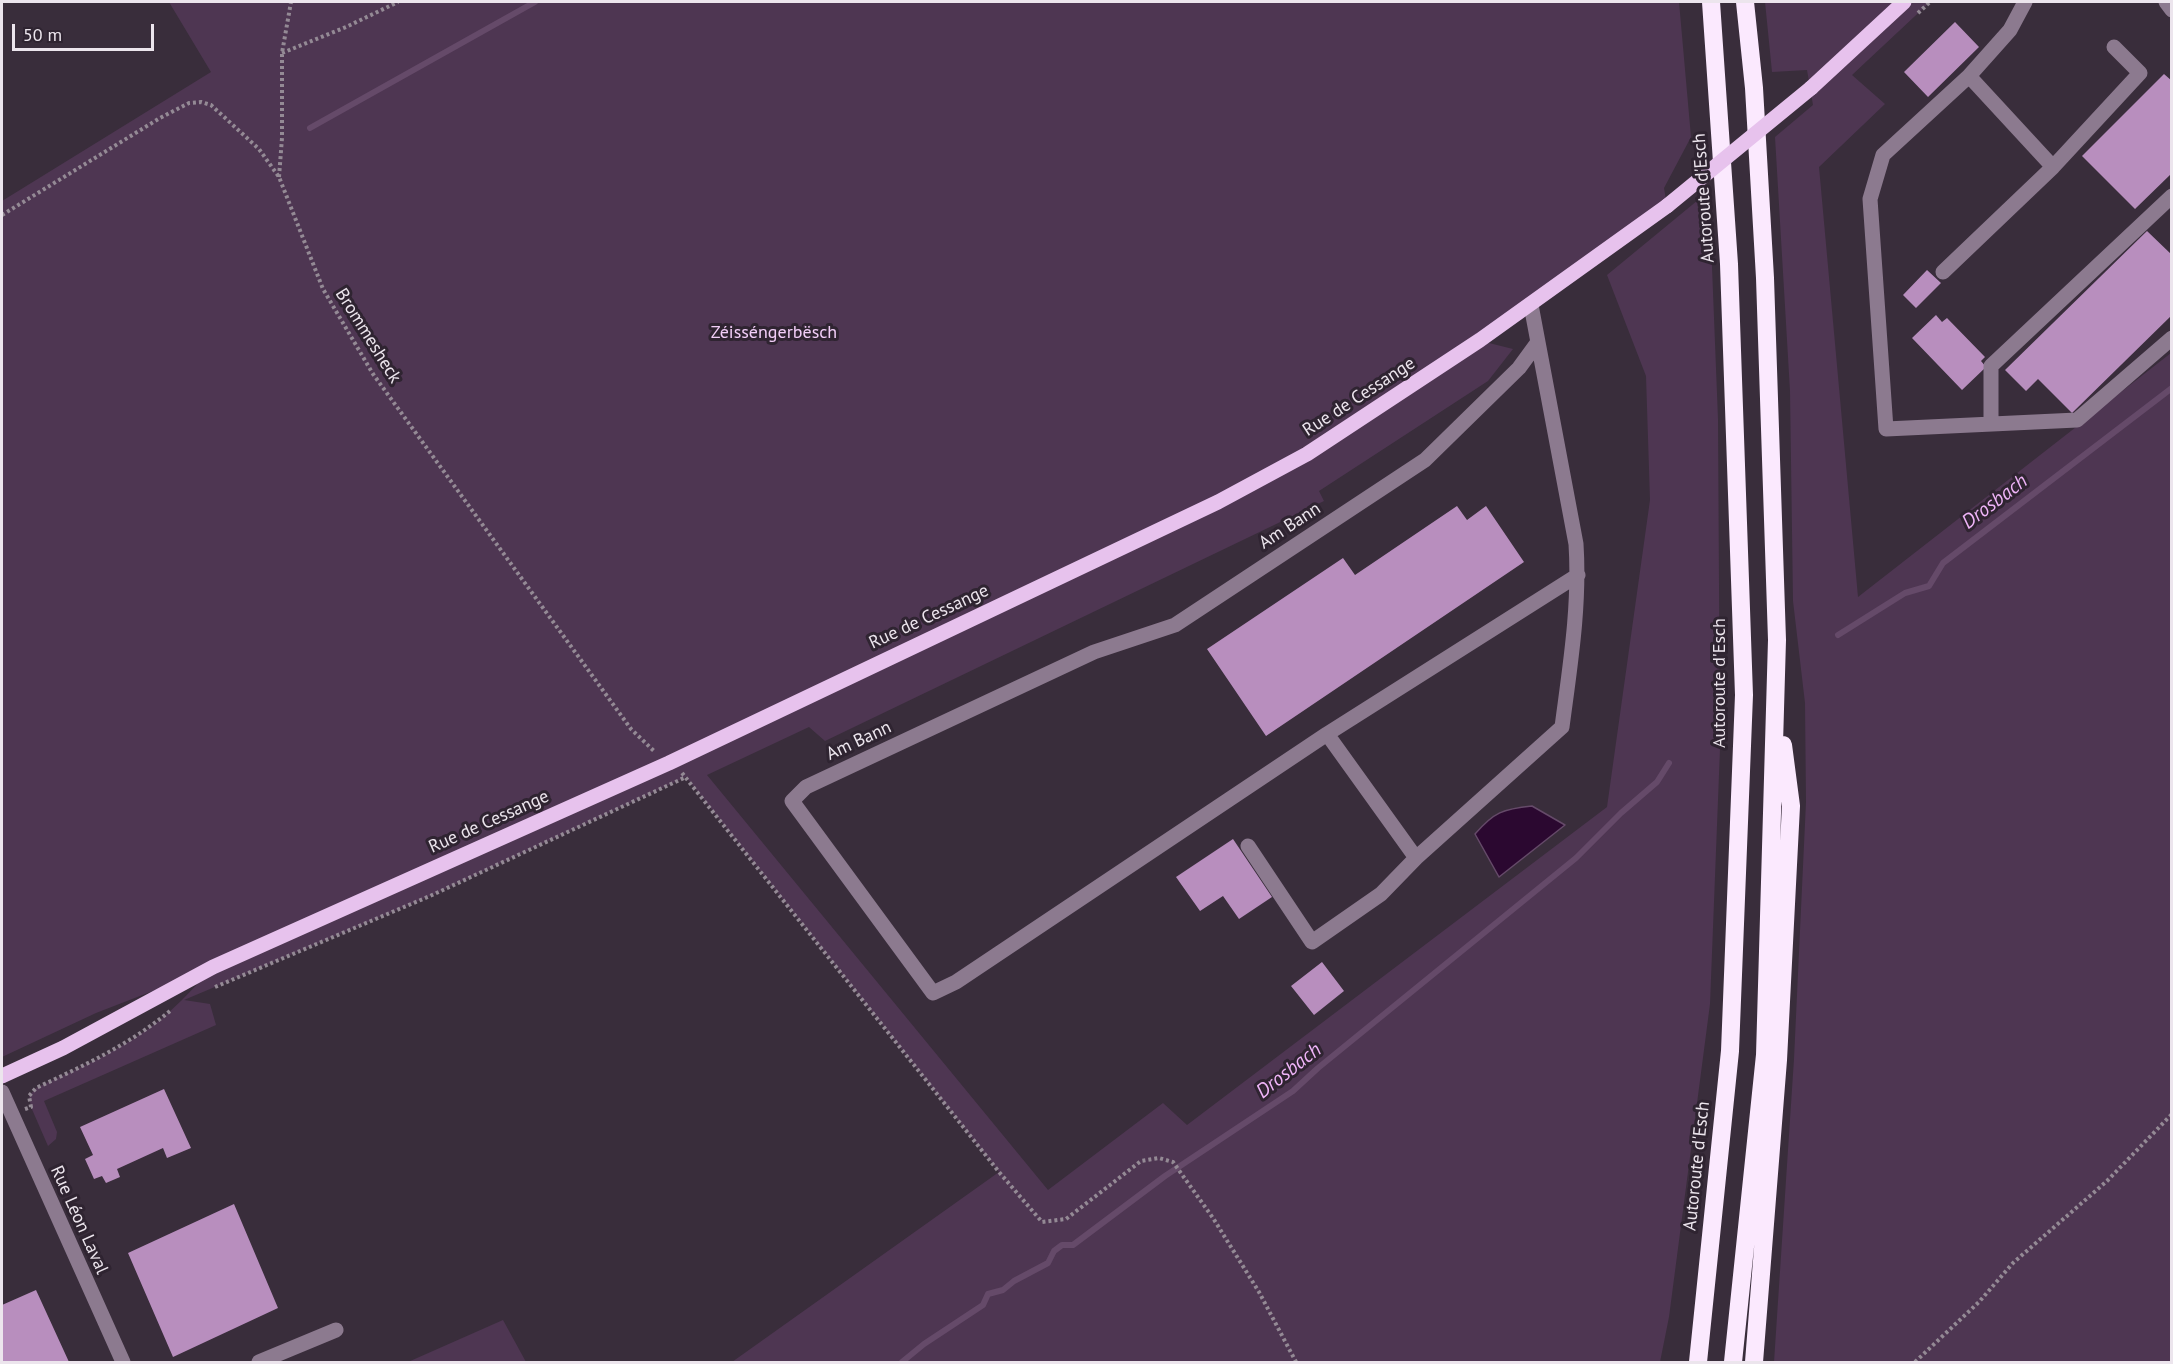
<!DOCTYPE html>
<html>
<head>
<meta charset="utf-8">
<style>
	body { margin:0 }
	#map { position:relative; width:2173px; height:1364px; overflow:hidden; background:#392d3b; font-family:"PT Sans",sans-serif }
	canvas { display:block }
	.frame { position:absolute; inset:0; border:3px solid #ece5ed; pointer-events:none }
	.scale { position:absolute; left:12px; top:24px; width:142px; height:27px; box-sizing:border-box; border:3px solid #ece5ed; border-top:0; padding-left:8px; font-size:18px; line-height:21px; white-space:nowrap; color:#ece5ed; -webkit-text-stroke:4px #2f2431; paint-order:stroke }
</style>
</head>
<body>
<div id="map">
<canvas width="2173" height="1364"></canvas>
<div class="frame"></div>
<div class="scale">50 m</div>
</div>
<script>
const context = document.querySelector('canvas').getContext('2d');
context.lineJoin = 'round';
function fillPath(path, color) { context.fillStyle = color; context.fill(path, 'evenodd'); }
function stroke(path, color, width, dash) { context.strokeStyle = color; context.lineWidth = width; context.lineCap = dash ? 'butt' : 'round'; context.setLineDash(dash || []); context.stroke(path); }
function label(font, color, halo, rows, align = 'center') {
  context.font = font + ' "PT Sans",sans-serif'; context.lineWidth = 6; context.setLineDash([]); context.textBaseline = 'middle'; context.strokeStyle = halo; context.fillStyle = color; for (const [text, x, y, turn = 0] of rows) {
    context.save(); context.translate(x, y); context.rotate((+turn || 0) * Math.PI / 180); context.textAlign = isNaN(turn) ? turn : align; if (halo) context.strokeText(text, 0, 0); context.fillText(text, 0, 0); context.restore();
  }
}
const green = new Path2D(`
	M169,2H1679L1691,137L1664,188L1667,206L1481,341L1513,349L1488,381L1319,491L1324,501L825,741L809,727L707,775L1048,1190L1163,1103L1187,1125L1607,807L1650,500L1646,376L1607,275L1709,191L1718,419L1720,749L1710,1004L1669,1317L1660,1362H732L999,1172L686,777L430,896L184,1000L210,1004L216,1025L44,1101L57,1132L56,1139L48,1146L31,1107L29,1096L36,1088C74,1070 113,1054 148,1029C172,1012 192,990 212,968L96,1013L2,1057V201L211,72Z
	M1765,2H1930L1852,75L1885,104L1819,167L1858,597L2171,353V1362H1774L1794,1059L1806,802L1805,703L1793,601L1790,391L1775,137L1813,105L1807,70L1772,72Z
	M503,1320L526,1362H408Z`);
const water = new Path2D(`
	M1532,806L1565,825L1499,877L1475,834C1494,812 1503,809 1532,806Z`);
const stream = new Path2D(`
	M310,128L535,2
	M1838,635L1905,593L1929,586L1943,563L2172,388
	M902,1362L924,1344L983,1305L988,1294L1003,1290L1014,1281L1048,1263L1054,1251L1062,1245H1073L1165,1176L1293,1091L1318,1068L1576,858L1621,813L1657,782L1669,763`);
const building = new Path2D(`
	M1955,22L1979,47L1928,97L1904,72Z
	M2164,74L2172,81V173L2135,209L2082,156Z
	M2147,231L2172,255V315L2072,413L2038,379L2026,391L2005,370Z
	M1927,270L1941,283L1916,308L1903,295Z
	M1936,315L1942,322L1947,318L1985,357L1981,361L1986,367L1962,390L1912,338Z
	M1457,506L1467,520L1486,506L1524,562L1266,736L1207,649L1343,558L1355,575Z
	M1233,839L1272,897L1239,919L1223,896L1200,911L1176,877Z
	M1322,962L1344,991L1314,1015L1291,986Z
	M164,1089L191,1148L167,1158L163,1148L117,1169L120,1177L106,1183L102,1176L94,1179L85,1159L93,1155L80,1127Z
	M234,1204L278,1308L173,1357L128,1253Z
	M36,1290L69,1362H2V1305Z`);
const path = new Path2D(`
	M1918,13L1930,2
	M282,53L346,27L398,2
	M279,177L282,138V53L291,2
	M2,215L160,118L189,103L201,102L211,105L259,149L279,177L323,289L373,374L631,729L655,752
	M682,773L999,1172L1042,1222L1066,1219L1141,1161L1159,1158L1173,1162L1213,1218L1259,1292L1296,1362
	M215,987L430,896L686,777
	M25,1109L31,1107L29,1096L36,1088C83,1066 129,1045 170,1011
	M1915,1362L1979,1302L2013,1263L2107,1181L2172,1114`);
const minor = new Path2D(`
	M2025,2L2010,30L1969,76L1883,155L1870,199L1886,429L2077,420L2172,338
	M2166,2L2172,10
	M1969,76L2053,167
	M1943,272L2053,167L2140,73L2114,47
	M1531,305L1576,544C1580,606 1570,666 1562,727L1416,858L1327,734L956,982L933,993L792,801L806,787L1094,652L1175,625L1425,460L1519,368L1538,342
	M1991,424V366L2172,196
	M1327,734L1578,575
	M1248,846L1312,942L1381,894L1416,858
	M2,1092L123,1362
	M259,1362L336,1330`);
const major = new Path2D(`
	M1811,88L1904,2
	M2,1076L63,1048L213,967L669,763L1218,502L1307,454L1480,340L1667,206`);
const highway = new Path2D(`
	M1698,1362L1730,1051L1744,695L1729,264L1711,2
	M1733,1362L1765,1055L1777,640L1765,278L1754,88L1745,2
	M1754,1362L1778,1060L1791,806L1783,745`);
const majorBridge = new Path2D(`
	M1667,206L1811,88`);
const streetNames = [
	["Autoroute d'Esch",1704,198,-94],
	["Brommesheck",368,336,58],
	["Rue de Cessange",1359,397,-33],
	["Am Bann",1290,526,-33],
	["Rue de Cessange",929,617,-25],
	["Autoroute d'Esch",1720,683,-90],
	["Am Bann",859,741,-25],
	["Rue de Cessange",489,822,-24],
	["Autoroute d'Esch",1697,1166,-84],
	["Rue Léon Laval",79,1220,66]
];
const parkNames = [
	["Zéisséngerbësch",774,333]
];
const waterNames = [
	["Drosbach",1995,502,-37],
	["Drosbach",1289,1071,-38]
];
fillPath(green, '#4e3652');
fillPath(water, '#2b0830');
stroke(water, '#654a69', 1.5);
stroke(stream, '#654a69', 6);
fillPath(building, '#b88ebe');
stroke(path, '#948a95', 4, [3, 3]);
stroke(minor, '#8c7a8f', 15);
stroke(major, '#e7c2ed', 15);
stroke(highway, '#fbe9fe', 18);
stroke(majorBridge, '#e7c2ed', 15);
label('18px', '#ece5ed', '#2f2431', streetNames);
label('18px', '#f2cef8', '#2f2431', parkNames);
label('italic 20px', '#efb4f8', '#2f2431', waterNames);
</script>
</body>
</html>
